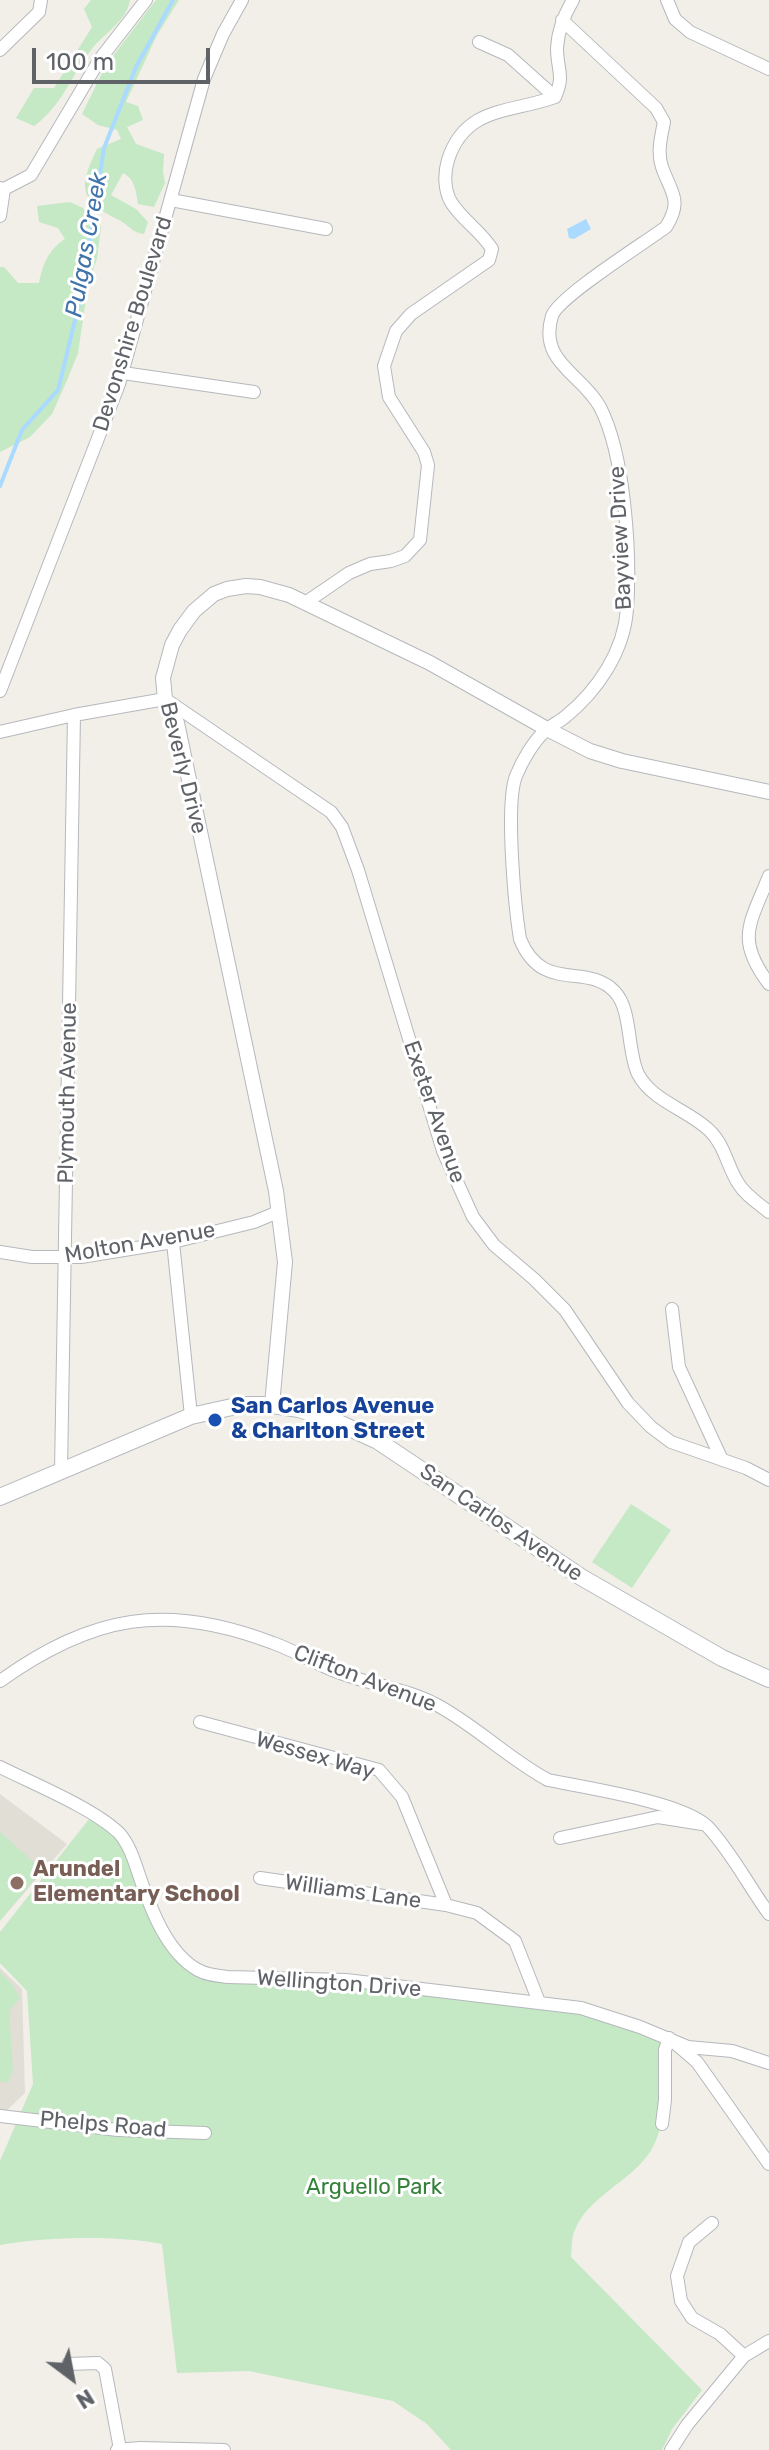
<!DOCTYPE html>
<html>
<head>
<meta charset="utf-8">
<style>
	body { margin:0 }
	#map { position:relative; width:769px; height:2450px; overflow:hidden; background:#f1efe8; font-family:Rubik,sans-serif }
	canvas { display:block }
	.north { position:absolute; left:32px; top:2338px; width:80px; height:80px; -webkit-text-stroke:6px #fff; paint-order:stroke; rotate:148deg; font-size:22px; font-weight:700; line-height:32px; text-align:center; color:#5f6368 }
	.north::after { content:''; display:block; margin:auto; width:28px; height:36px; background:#5f6368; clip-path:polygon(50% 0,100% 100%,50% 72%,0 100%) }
	.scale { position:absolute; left:32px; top:48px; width:178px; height:36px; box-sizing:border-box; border:4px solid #5f6368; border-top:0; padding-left:10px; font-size:24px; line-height:28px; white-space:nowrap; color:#5f6368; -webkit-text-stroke:6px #fff; paint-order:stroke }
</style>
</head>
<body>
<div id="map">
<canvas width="769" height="2450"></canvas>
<div class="north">N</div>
<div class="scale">100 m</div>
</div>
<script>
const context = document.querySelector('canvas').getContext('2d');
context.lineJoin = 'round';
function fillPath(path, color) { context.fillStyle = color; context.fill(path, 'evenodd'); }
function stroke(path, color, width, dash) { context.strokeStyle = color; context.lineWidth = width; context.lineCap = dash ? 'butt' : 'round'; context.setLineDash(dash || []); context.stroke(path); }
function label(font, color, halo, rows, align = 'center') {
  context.font = font + ' Rubik,sans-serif'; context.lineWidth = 6; context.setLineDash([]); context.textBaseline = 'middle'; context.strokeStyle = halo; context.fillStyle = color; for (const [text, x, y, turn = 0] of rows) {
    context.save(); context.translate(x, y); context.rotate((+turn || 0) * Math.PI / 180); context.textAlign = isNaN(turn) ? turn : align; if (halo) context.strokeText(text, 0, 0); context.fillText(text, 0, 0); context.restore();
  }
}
const education = new Path2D(`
	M0,1794L67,1844L0,1921Z
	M0,1968L22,1989L25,2093L7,2110H0Z`);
const green = new Path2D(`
	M91,0H130C127,21 104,33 91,50C71,76 62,106 34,126L16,118L34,88H54L92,27L84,9Z
	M156,0H179L157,35L126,102L138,106L143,120L127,127L136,144L164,154L163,172L165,183L154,207L138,204C136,191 135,179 123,173L111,195L136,209L148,222L144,234C132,233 128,224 117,219C78,200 79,186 97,149L121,139L117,130L98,125L82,114L106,65Z
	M70,202L83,208L101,227L97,258L88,285L78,353L68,378L52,414L30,437L0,452V267H4L18,283H39C43,264 48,250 65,239L58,228L39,222L37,206Z
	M631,1504L671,1530L632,1588L592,1562Z
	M93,1814L118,1832L175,1950L209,1974L539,2002L669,2038C666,2072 669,2123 650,2152C629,2183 587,2197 574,2232C571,2240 572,2249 571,2257L702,2390L672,2429L662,2450H451L427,2424L393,2401L249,2371L177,2373L162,2244C116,2235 46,2237 0,2245V2161L33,2084L27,1991L0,1963V1932Z
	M0,1832L42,1870L0,1921Z
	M0,1972L12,1984L20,1998L9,2011L13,2070L8,2083L0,2081Z`);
const water = new Path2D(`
	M586,219L591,229L574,239L569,238L567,229Z`);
const stream = new Path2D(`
	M0,486L22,430L58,390L80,300L104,148L136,67L173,0`);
const minor = new Path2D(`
	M667,0L675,19L690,32L769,69
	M562,20L656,108L664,122C661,137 657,152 662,167C671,193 683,200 666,227C646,242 558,297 552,316C538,362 582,374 600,407C625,455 631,555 627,609C624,652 597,691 565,717C559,722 551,725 545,731C533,742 522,761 516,776C505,804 515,908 520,939C543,995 586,961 615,992C632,1010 627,1051 638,1074C652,1101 688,1110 709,1130C725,1145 727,1166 738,1183C745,1195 758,1203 769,1212
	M479,42L508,55L555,97
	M0,50L39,12L41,0
	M0,188L4,189L31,175L100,59L146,0
	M171,200L326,229
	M0,216L4,189
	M123,373L254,392
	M305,603L349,573L370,564L391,561L405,556L420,540L428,465L424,452L389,397L384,366L396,331L411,314L489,260L492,249C481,231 462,220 451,202C444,190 444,173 448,160C465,106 511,113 555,97C565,75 557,70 557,48C558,30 564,15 573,0
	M0,691L119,384L204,79L223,34L242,0
	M0,732L74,715L165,699L331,812L342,827L358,870L443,1151L473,1217L494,1245L534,1279L565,1310L628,1403L651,1427L671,1442L746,1468L769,1480
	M769,876C750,924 735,939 769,984
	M173,1242L191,1416
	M0,1252L32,1257H81L173,1242L254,1222L278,1212
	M672,1309L679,1367L722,1460
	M61,1470L74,715
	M0,1681C93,1615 166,1602 273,1643C296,1651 317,1665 340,1673C372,1685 407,1689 437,1705C476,1726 509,1759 548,1780C586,1788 683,1802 708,1827C732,1853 748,1885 769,1914
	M200,1722L379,1770L402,1797L446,1905L477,1913L515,1941L539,2002
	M0,1767C34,1784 93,1808 119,1833C130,1845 135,1863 140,1878C151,1909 167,1953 198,1970C207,1975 218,1976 228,1977L346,1980L581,2008L640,2027L688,2047L732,2051L769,2063
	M560,1838L658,1817L702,1824
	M260,1878L446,1905
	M0,2116L118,2130L205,2133
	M662,2124L665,2100V2050L669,2038L697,2062L769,2164
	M712,2223L689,2242L677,2276L681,2301L692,2318L720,2334L744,2356
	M68,2364L98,2363L105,2369L120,2449
	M117,2450L140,2448L224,2450
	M671,2450L687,2425L744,2356L769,2341`);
const tertiary = new Path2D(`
	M272,1405L285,1262L276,1191L177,723L165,699L163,678L172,645L180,630L194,611L214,594L227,589L246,586L260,587L289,595L430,663L547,729L590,751L622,761L769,792`);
const secondary = new Path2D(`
	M0,1497L191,1416L241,1405H272L299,1409L328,1418L378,1441L581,1577L722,1658L769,1679`);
const markers = [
	[215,1420,8,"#1a4fb4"],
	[17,1883,8,"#8d6e63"]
];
const streetNames = [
	["Devonshire Boulevard",133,324,-73],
	["Bayview Drive",621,538,-93],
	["Beverly Drive",183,768,76],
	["Plymouth Avenue",68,1093,-89],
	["Exeter Avenue",434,1112,71],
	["Molton Avenue",140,1243,-10],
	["San Carlos Avenue",501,1523,34],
	["Clifton Avenue",365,1679,21],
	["Wessex Way",315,1756,16],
	["Williams Lane",353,1892,8],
	["Wellington Drive",339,1984,4],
	["Phelps Road",103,2125,5]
];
const transitNames = [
	["San Carlos Avenue",231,1407],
	["& Charlton Street",231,1432]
];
const educationNames = [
	["Arundel",33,1870],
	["Elementary School",33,1895]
];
const parkNames = [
	["Arguello Park",374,2188]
];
const waterNames = [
	["Pulgas Creek",87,245,-80]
];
fillPath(education, '#e1ded6');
fillPath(green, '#c5e8c5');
fillPath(water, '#aadaff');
stroke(stream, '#aadaff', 4);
stroke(minor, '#b5b8bc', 14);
stroke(tertiary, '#b5b8bc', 16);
stroke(secondary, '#b6babf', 18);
stroke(minor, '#fff', 12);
stroke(tertiary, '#fff', 14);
stroke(secondary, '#fff', 16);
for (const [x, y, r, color] of markers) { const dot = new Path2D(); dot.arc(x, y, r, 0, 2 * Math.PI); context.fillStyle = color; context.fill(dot); stroke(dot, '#fff', 3); }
label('22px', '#5f6368', '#fff', streetNames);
label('bold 22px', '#164399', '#fff', transitNames, 'left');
label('bold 22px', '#785e54', '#fff', educationNames, 'left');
label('22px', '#348238', '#fff', parkNames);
label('italic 24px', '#4174aa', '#fff', waterNames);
</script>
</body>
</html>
